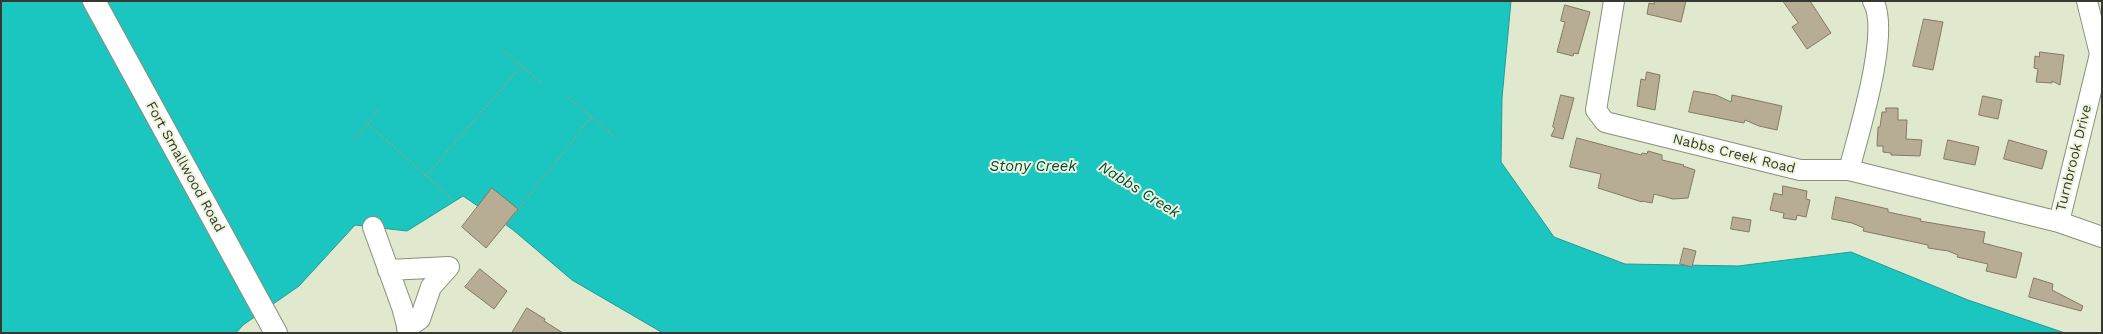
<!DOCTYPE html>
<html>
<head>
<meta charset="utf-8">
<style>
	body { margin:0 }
	#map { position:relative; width:2103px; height:334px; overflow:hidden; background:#e0e8ce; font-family:"Work Sans",sans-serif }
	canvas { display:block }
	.frame { position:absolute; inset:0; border:2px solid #36392f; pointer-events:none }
</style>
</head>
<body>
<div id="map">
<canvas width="2103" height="334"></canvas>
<div class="frame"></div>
</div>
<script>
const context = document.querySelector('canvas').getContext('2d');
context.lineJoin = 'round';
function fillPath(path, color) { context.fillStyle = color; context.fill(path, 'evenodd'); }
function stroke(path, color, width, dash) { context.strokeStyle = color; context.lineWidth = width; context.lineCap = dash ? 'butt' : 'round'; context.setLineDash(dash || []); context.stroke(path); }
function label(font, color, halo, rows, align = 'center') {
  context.font = font + ' "Work Sans",sans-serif'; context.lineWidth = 4; context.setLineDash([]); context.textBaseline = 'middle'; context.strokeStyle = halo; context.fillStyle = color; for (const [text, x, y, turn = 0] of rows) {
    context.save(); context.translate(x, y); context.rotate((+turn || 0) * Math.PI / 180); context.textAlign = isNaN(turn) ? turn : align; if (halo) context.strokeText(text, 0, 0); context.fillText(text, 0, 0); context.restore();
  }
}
const water = new Path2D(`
	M1,1H1511L1502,98L1501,162L1554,237L1625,264L1738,266L1851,252L1968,300L2065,333H663L572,280L512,229L463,196L407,231L355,225L299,286L243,325L236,333H1Z`);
const building = new Path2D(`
	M1654,1H1686L1681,22L1647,14L1649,3L1654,4Z
	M1783,1H1810L1831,33L1807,49L1792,27L1798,23Z
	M1565,5L1590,12L1578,54L1574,53L1573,56L1557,52L1565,22L1561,21Z
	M1924,19L1943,22L1933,70L1913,66Z
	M2040,52L2064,55L2060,85L2052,81V83L2036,82L2038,69L2034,68L2035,56L2039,57Z
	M1647,72L1660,75L1655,110L1637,106L1641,79L1645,80Z
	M1694,91L1716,95L1731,102L1732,95L1782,106L1777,130L1759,126L1745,120L1744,123L1689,112Z
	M1561,95L1574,98L1563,139L1551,136L1555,128L1553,127Z
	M1983,96L2002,100L1998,119L1979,115Z
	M1886,108H1898V120H1907L1906,139L1922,140L1920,156L1891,155V153L1883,152V146H1877L1878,127H1880L1882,112H1886Z
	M1577,138L1641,155L1642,153L1647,154L1648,151L1662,155V160L1684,165L1683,166L1695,170L1688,198L1673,199L1654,194L1652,203L1642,201V202L1598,188L1601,174L1570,167Z
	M1948,140L1979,147L1975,165L1944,159Z
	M2009,140L2047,151L2042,169L2004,159Z
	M1783,186L1807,191L1806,199L1810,200L1806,217L1797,215L1796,220L1783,218L1784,213L1770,210L1774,193L1782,195Z
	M492,188L518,209L486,248L462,227Z
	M1836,197L1888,209V212L1921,219L1920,221L1985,232L1983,243L2022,253L2016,278L1986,271L1988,264L1957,257L1958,255L1948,251L1928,248V245L1863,231L1864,228L1852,223L1832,219Z
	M1733,217L1751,220L1749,232L1731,229Z
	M1684,248L1696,251L1692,267L1680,264Z
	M480,269L507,291L494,309L465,287Z
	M2034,278L2053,284L2052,290L2083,306L2081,311L2029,297Z
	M527,308L545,319L544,321L563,333H512Z`);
const path = new Path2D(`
	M502,50L542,83
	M569,98L614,136
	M368,124L454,201
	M355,139L380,108
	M426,176L521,66
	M506,225L591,117`);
const minor = new Path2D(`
	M1614,1L1596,110L1605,122L1800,170H1849L2059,222L2102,237
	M1849,170C1858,135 1891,31 1873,1
	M2059,222L2100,54L2087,1
	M373,227L402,307L409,333
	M388,270L449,267L431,287L420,319L407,328`);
const major = new Path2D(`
	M94,1L276,333`);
const streetNames = [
	["Nabbs Creek Road",1734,154,14],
	["Turnbrook Drive",2074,158,-76],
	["Fort Smallwood Road",185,167,61]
];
const waterNames = [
	["Stony Creek",1033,167],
	["Nabbs Creek",1139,190,32]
];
fillPath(water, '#1ac6bf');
stroke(water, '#229c94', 1);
fillPath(building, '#b7ac94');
stroke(building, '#847962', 1);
stroke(minor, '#889077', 22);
stroke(major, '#889077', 24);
stroke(path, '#999e8b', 2.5, [1, 3]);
stroke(minor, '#fff', 20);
stroke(major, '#fff', 22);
label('14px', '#36392f', '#edf5db', streetNames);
label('italic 15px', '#004744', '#edf5db', waterNames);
</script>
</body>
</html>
